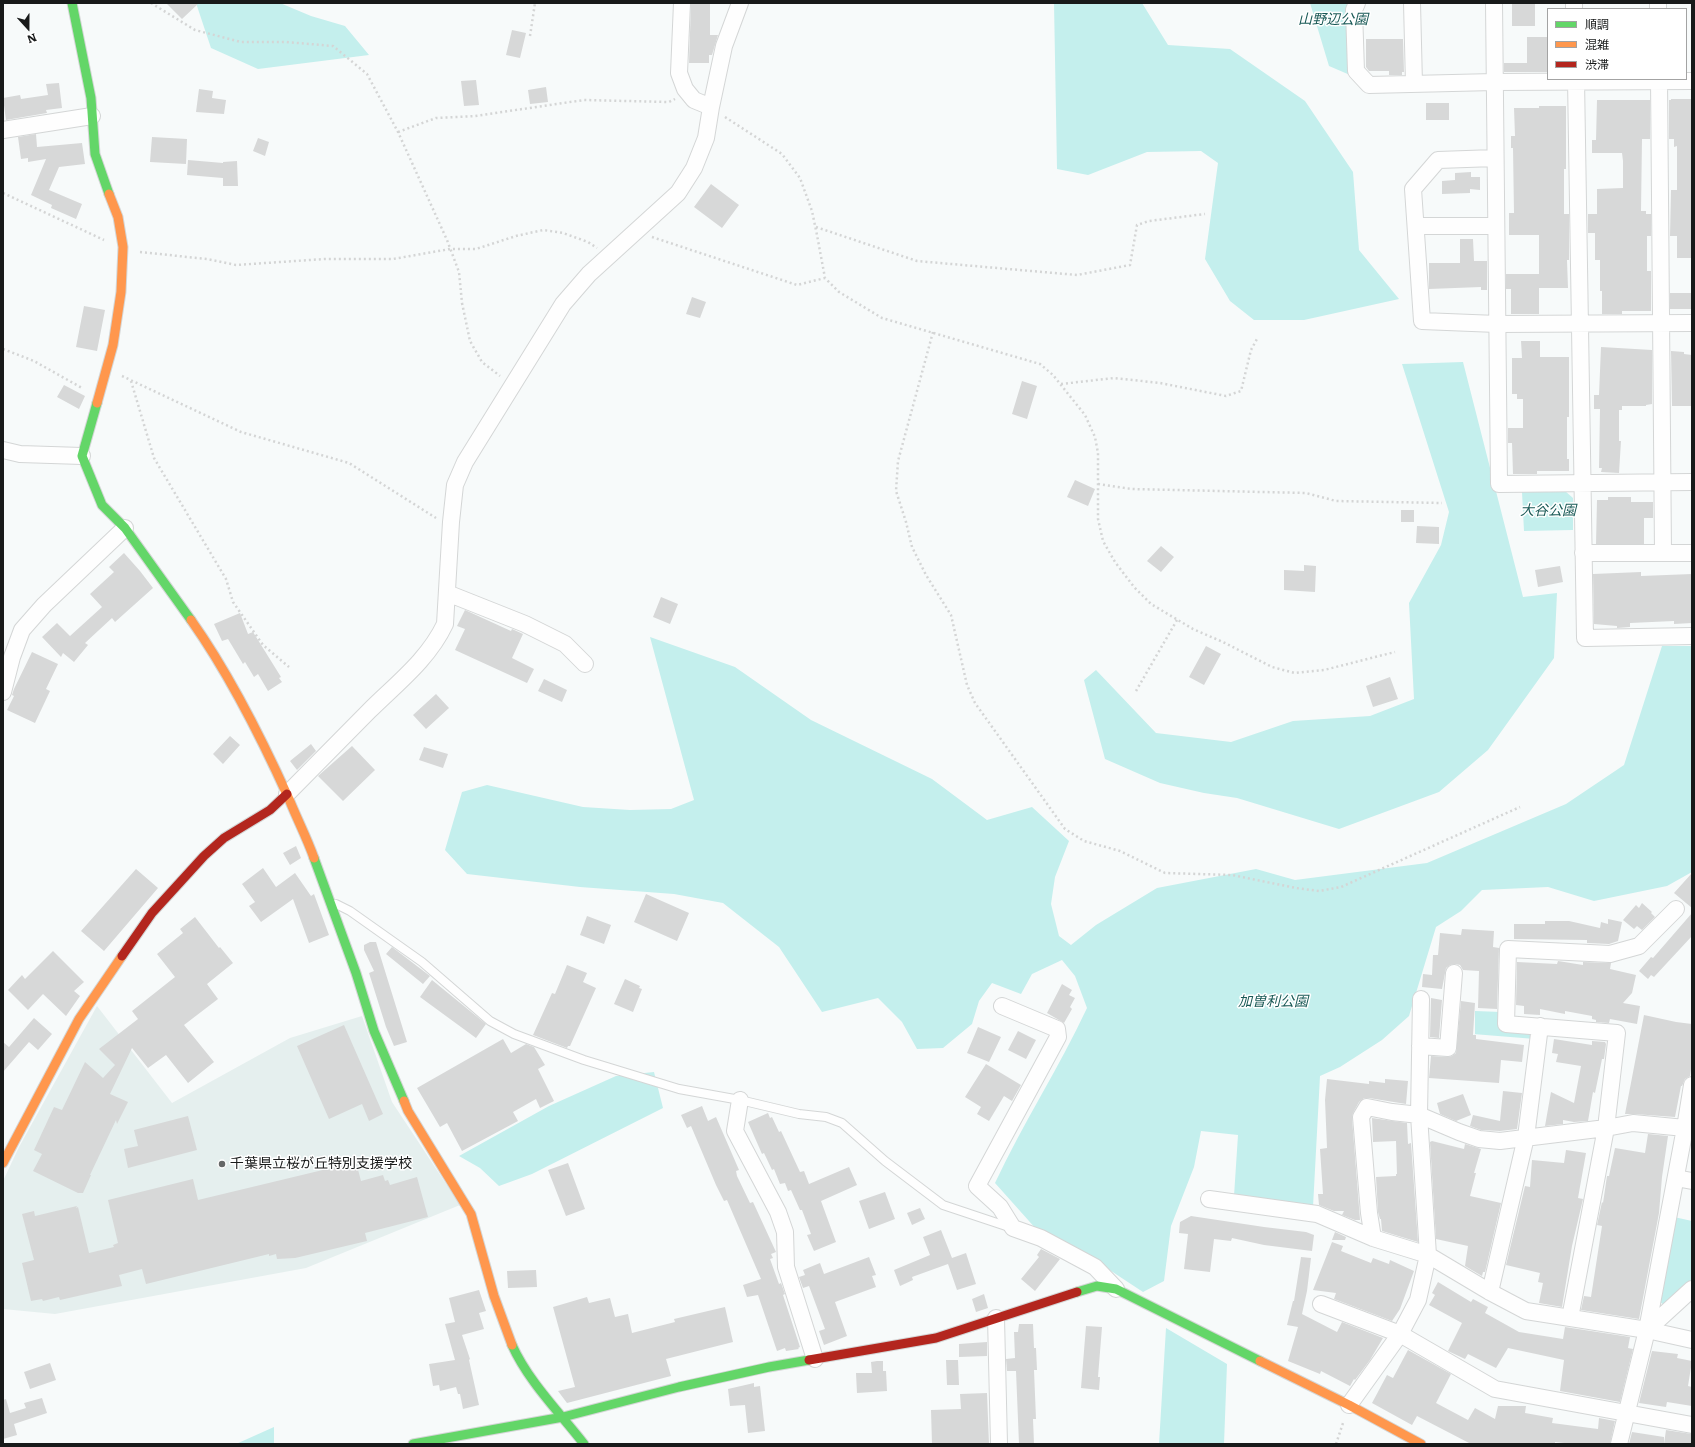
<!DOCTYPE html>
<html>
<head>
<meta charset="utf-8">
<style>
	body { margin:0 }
	#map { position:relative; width:1695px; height:1447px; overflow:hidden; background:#f7fafa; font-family:Literata,"Noto Sans JP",serif }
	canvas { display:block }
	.frame { position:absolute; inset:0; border:4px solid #181a1a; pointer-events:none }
	.legend { position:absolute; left:1547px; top:8px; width:140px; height:72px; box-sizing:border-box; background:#fff; border:1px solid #a3a3a3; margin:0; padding:5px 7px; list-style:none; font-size:12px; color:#181a1a }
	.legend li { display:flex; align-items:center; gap:8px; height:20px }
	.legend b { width:20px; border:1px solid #a3a3a3 }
	.north { position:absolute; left:8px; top:8px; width:40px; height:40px; -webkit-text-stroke:3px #fff; paint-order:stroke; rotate:159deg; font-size:11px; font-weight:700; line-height:16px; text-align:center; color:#181a1a }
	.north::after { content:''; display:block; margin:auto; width:14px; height:18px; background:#181a1a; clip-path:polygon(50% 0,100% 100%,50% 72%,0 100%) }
</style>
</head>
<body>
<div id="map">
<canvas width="1695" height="1447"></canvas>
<div class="frame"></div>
<ul class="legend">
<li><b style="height:5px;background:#63d668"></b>順調</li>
<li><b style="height:5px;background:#ff974d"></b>混雑</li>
<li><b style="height:5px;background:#b3261e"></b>渋滞</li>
</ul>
<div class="north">N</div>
</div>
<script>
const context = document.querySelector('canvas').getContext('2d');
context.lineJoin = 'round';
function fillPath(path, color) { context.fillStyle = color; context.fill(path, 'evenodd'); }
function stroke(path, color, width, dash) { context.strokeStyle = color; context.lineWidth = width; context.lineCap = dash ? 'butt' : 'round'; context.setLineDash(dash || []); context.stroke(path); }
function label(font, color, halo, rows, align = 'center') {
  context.font = font + ' Literata,"Noto Sans JP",serif'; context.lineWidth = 3; context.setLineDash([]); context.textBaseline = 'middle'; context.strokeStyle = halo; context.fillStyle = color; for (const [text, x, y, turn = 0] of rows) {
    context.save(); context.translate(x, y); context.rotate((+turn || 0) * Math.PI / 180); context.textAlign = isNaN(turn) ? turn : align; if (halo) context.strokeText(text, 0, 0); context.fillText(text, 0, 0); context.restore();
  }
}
const built = new Path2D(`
	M97,1006L172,1103L290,1038L362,1016L392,1102L460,1205L306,1268L55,1314L3,1309V1181L19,1147Z`);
const green = new Path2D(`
	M196,3H280L311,16L345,26L369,55L258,69L211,48Z
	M1054,3H1142L1168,45L1230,49L1305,101L1353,172L1359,250L1399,299L1304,320H1254L1230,301L1205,259L1218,163L1201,151L1147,152L1088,175L1057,169Z
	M1310,3H1350V75L1329,66Z
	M1463,362L1523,597L1557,593L1554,658L1488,750L1439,792L1339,829L1237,798L1204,793L1160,783L1105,759L1084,680L1096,670L1156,733L1231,742L1293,721L1370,716L1414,699L1409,603L1441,545L1449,512L1402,364Z
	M1565,491L1573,498V530L1524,531L1522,492Z
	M650,637L735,667L811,720L932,779L987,820L1032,807L1069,841L1055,877L1051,904L1059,936L1071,945L1096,925L1157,888L1256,869L1295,880L1427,863L1566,804L1624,765L1662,646H1692V872L1667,886L1594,901L1548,887L1482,890L1461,911L1436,927L1409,1016L1382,1040L1340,1067L1320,1076L1313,1207L1234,1196L1238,1135L1201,1131L1194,1167L1171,1226L1164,1281L1143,1292L1102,1265L1037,1230L995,1183C1023,1123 1059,1068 1087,1008L1075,976L1062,960L1032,974L1021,994L992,983L979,1001L972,1024L943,1048L917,1049L902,1022L878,998L822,1012L779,947L723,903L674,894L580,887L467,874L445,850L462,792L487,785L583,807L630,810L671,809L694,800Z
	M1475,1011L1501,1012L1532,1028L1535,1039L1473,1034H1475Z
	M654,1072L663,1108L532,1174L499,1186L480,1168L459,1156L549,1106L616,1076Z
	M1674,1217L1692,1221V1281L1665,1306L1659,1301Z
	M1166,1328L1227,1364L1224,1444H1159Z
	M274,1427V1444H236Z`);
const building = new Path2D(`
	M166,3H199L182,19Z
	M691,3H710V35H718L712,55H709V63H689Z
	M1512,3H1535V26H1512Z
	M512,30L526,33L520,58L506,55Z
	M1527,37H1548V72H1504V63H1527Z
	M1366,39H1403L1404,72H1402V75H1389V71H1369L1366,67Z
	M476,80L479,105L464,106L461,81Z
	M59,83L62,108L46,110L47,113L6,120L3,98L20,95L21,99L48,95L46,84Z
	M546,87L548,102L530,104L528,90Z
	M199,89L213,91L212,98L226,100L224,114L196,112Z
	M1671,99H1692V258H1677V236H1670L1671,190H1677V146L1674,147V139H1669V100H1671Z
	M1597,100H1650V139H1642L1641,211H1646V214H1651V236H1647V271H1651V311H1622V314H1602V291H1600V260H1595V233H1588V214H1597V189L1623,188V161L1622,153H1592V140H1596Z
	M1426,103H1449V120H1426Z
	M1539,106H1566V169H1564V214H1569V260H1567L1568,288H1539V314H1511V289H1506V274H1539V235H1509V213H1514L1513,148H1511V136H1515L1514,108H1539Z
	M36,134L37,147L82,143L85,164L59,167L49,190L82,204L76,219L51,208L52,205L31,195L46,159L28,162V158L21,159L18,137Z
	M152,137L187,139L186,164L150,162Z
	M258,138L269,142L265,156L253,151Z
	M188,160L223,163V162L237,161L238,186H223V178L187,175Z
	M1471,172V177H1480V190L1470,189V193L1442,194V181L1455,180V173Z
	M711,184L739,205L722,228L694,207Z
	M1460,239H1473L1474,261H1487V290H1481V287L1429,289V263H1460Z
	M1670,293H1692V309H1670Z
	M692,297L706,302L700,318L686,314Z
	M84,306L105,310L97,351L76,347Z
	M1521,341H1540V357H1569V417H1567V459H1569V471H1537V474H1513L1512,443H1508V428H1523V399H1517V394H1512V358H1522Z
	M1601,347L1652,350V404L1646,405V406H1622V410H1619V441H1621L1619,473L1601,472L1602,468H1599L1600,409H1594V395H1599Z
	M1671,351L1684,352V354L1692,355V406H1672Z
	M1022,381L1037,386L1027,419L1012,414Z
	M64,385L85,396L79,409L57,397Z
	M1075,480L1095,489L1088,506L1067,497Z
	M1608,497H1631V502H1653V518H1644V544H1596L1597,500H1608Z
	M1401,510H1414V522H1401Z
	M1417,526L1439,527V544L1416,543Z
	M1161,546L1174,557L1161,572L1147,561Z
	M124,553L140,571L153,588L115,622L112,618L85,643L88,645L74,662L63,653L61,657L42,637L57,623L70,636L102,607L90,594L114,572L109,567Z
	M1304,565L1316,566L1315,592L1284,590V570L1304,571Z
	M1560,566L1563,582L1538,587L1535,570Z
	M1641,572V576L1692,574V623L1674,624V621L1630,623V627L1617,628V626L1594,624L1593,574Z
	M661,597L678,604L670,624L653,617Z
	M465,610L511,631L512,629L523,634L512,658L534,669L527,683L455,650L465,629L457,626Z
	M240,613L248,634L253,632L281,677L279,678L282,682L268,691L258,674L254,677L245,662L243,664L228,639L222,641L214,624Z
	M1206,646L1221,654L1204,685L1189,677Z
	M32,652L58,664L46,689L50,691L35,723L7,710L14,696L12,695L14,689Z
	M1390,677L1398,699L1373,707L1366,686Z
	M544,679L567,690L562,702L538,691Z
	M436,694L449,708L426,729L413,715Z
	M230,736L240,745L223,764L213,754Z
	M311,744L316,751L297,770L290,761Z
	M352,746L375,770L343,801L318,776Z
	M424,747L448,754L443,768L419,760Z
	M296,846L301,858L290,865L283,853Z
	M263,868L276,887L295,873L311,896L314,894L329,935L309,943L293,899L261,922L249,906L255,902L242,884Z
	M136,869L158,888L104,951L81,931Z
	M1692,873V908L1674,893Z
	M646,894L689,913L677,941L634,922Z
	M1642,903L1652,912L1651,913L1655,917L1642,930L1637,926L1634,929L1623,920L1636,905L1639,908Z
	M1692,913V936L1654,977L1651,975L1648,979L1639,971L1651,957L1653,958Z
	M587,916L611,925L604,944L580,935Z
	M195,917L219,948L220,947L233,963L207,984L218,999L184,1025L214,1062L188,1083L166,1055L148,1068L132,1048L110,1094L128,1102L117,1124L116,1120L90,1175H91L83,1193H78L33,1171L42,1154L34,1150L54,1107L62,1110L85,1062L103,1078L115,1065L99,1049L138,1019L132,1011L175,977L157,954L183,933L180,929Z
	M1608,919L1622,922L1618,941L1609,944L1587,943V940L1514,939V924H1545V921H1569L1600,928L1601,922L1608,924Z
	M1462,929L1494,931L1493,947L1499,948L1497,1009L1478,1008L1479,971L1463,970L1460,965L1455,964L1450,965L1446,968L1442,989L1422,987L1423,974L1432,975L1433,955H1438L1440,933L1461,935Z
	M370,942H376L407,1042L394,1046L386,1027L369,973L374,971L364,950V945Z
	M392,947L430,976L423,984L386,954Z
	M53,951L84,982L74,991L80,996L66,1016L43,994L28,1010L8,990L22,975L25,979Z
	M1558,961L1583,965V962L1611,963L1610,969L1636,975L1632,993L1623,1003L1640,1006L1637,1024L1610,1019L1609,1023L1596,1022V1020L1592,1019V1016L1565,1011V1014L1540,1009V1015L1524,1014V1006L1516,1005L1517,962L1557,964Z
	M567,965L587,973L583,982L596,988L570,1046H568L567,1048L533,1035L552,993L555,994Z
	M625,979L640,986L639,988L642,989L633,1012L614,1004Z
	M432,980L486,1024L476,1038L420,997Z
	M1062,984L1072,990L1069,995L1075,998L1070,1007L1072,1009L1064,1023L1047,1013Z
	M1431,998L1442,1000L1439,1038L1430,1037Z
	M1461,1001L1475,1003L1473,1035H1476V1039L1524,1045L1522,1062L1501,1060L1499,1083L1429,1078L1431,1056L1448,1057L1452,1056L1456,1053Z
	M1644,1015L1676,1022L1692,1024V1062L1690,1076L1685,1079L1682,1086H1681L1675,1117L1634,1114H1625Z
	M34,1018L52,1034L38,1050L29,1042L3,1072V1042L9,1047Z
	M344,1025L383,1114L369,1121L362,1104L329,1119L297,1046Z
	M978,1027L1001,1037L989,1062L967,1053Z
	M1018,1031L1036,1040L1026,1059L1008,1050Z
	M503,1039L511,1053L526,1044L534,1047L545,1065L538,1069L554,1101L540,1108L536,1099L513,1112L518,1121L462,1151L447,1123L440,1127L417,1088Z
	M1554,1039L1592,1045V1041L1605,1042L1606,1044L1604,1059H1602L1595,1093L1593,1092L1588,1121L1574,1122L1563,1120V1124L1545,1126L1551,1092L1574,1103L1581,1066L1556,1062L1558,1054L1552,1053Z
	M986,1064L1021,1085L1012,1101L1004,1096L989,1121L977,1114L981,1107L965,1097Z
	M1327,1079L1369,1084V1081L1385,1083V1079L1408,1081L1406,1104L1369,1098H1364L1359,1102L1353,1113L1352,1118L1360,1220H1355L1342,1215L1344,1211H1334L1319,1205L1318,1194H1323L1320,1149L1327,1148L1325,1100Z
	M1503,1091L1522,1093L1517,1129L1500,1131L1481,1130L1470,1126L1473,1115L1500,1121Z
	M1463,1094L1471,1115L1456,1121L1440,1114L1437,1103Z
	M702,1106L708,1121L716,1117L739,1170L736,1171L737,1176L750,1203L753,1202L776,1252L771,1254L773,1258L770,1259L779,1284L781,1283L785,1294L783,1295L800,1347L798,1348L799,1349L786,1351L785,1348L777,1351L758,1295L747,1297L743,1285L761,1279L727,1200L724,1201L716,1185L691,1126L687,1128L681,1115Z
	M768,1113L770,1118L772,1117L779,1132L781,1131L800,1172L804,1171L809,1184L849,1167L857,1185L821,1201L836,1242L814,1251L807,1235L811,1234L802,1210H800L791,1190L788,1191L785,1183L780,1184L774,1169L772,1170L764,1153L762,1154L748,1122Z
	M188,1116L197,1150L128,1168L124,1149L138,1146L134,1130Z
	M1372,1118L1407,1123L1408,1144L1411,1143L1418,1242L1382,1231L1381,1219H1380L1378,1212L1376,1177L1396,1176V1174H1397L1396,1141L1373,1142Z
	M1648,1134L1668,1136L1662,1177L1659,1213L1639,1319L1581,1310L1584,1296L1591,1297L1602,1226L1597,1225L1602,1202L1603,1203L1607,1176H1609L1615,1148L1645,1153Z
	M1432,1141L1464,1149L1465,1144L1481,1149L1474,1173H1476L1470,1196L1501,1203L1485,1272H1483L1482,1276L1465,1266L1468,1246L1436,1239L1430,1142Z
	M1566,1150L1586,1153L1578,1198L1583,1199L1572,1246L1562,1307L1539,1303L1543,1283L1538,1282L1540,1273L1506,1265L1525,1186L1530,1187L1532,1160L1564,1163Z
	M356,1162L361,1181L383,1175L385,1181L388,1180L390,1185L417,1177L428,1217L365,1233L367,1241L295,1258L277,1259L276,1254L269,1256V1254L146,1284L142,1269L119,1275L122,1286L60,1300L59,1297L43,1301L42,1299L31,1301L22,1263L34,1260L22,1214L34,1211L35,1216L77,1206L76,1208L78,1207L89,1253L114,1247L113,1245L118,1243L108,1200L193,1179L198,1200Z
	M568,1163L585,1209L566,1216L548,1170Z
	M885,1192L895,1219L869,1229L859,1201Z
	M920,1208L925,1219L912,1225L907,1213Z
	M1191,1216L1264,1227L1306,1232L1314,1235L1312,1251L1264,1245L1232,1238L1231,1241L1214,1239L1210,1272L1184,1269L1188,1234L1179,1233L1180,1222Z
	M941,1230L952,1258L966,1253L976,1284L957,1290L948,1264L912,1277L913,1280L900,1286L894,1270L930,1255L923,1237Z
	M1335,1232L1346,1237L1345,1240H1332Z
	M1332,1242L1343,1246L1341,1251L1371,1263L1373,1258L1389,1264L1390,1260L1414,1271L1400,1309L1392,1321L1334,1299L1336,1293L1313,1290Z
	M1041,1249L1060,1259L1035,1291L1021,1279L1039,1257L1037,1255Z
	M869,1257L876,1275L872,1276L876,1287L835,1302L847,1336L824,1345L819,1331L825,1329L809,1286L803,1288L799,1277L805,1275L803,1270L820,1263L824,1274Z
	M1301,1257L1311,1258L1307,1291L1302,1314L1337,1332L1342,1322L1383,1338L1370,1360L1355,1380L1354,1379L1350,1386L1321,1371L1320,1374L1288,1361L1298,1327L1287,1325L1293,1301H1294Z
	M536,1270L537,1287L508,1288L507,1271Z
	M1438,1282L1471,1302L1473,1299L1488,1307L1485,1313L1519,1332L1563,1339L1565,1327L1630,1337L1628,1348L1633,1349L1620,1402L1560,1391L1564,1360L1508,1348L1496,1368L1468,1354L1465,1359L1448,1351L1462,1323L1429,1305L1435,1295L1432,1293Z
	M479,1290L486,1311L479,1313L484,1329L462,1335L470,1359L469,1360L479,1405L463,1409L460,1394H458L456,1387L440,1391L439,1385L433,1386L429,1364L455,1360L445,1324L455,1322L449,1298Z
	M984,1294L988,1308L976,1312L972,1299Z
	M587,1297L589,1303L610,1298L615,1317L628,1314L632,1333L675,1322L674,1319L725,1307L733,1342L666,1359L671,1376L567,1403L558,1391L575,1387L553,1307Z
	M1019,1324H1033L1034,1348H1036L1037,1370H1034L1036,1419H1033L1034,1444H1019L1016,1371H1007L1006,1359L1015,1358L1014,1332H1018Z
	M1086,1326L1102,1327L1098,1377H1100L1099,1390L1081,1388Z
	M987,1342V1356L959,1357V1344Z
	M1408,1350L1451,1374L1436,1403L1468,1420L1475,1408L1495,1419L1498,1406H1526L1525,1413L1553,1418L1552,1423L1598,1429L1599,1418L1615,1421L1610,1444H1573L1555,1442V1444H1471L1417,1416L1412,1425L1372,1403L1387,1375L1393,1378Z
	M1652,1351L1678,1354L1677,1358L1692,1361L1688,1386L1692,1387V1406L1667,1402L1666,1407L1639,1403Z
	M946,1360H958L959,1385H947Z
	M877,1361H883V1371H886L887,1391L857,1393L856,1373H872L871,1362Z
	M50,1363L56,1380L30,1389L24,1372Z
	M754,1383V1387L760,1386L765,1431L748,1433L745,1405L730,1406L728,1389Z
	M987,1393L989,1444H932L931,1410L961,1409L960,1394Z
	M42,1398L47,1413L14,1424L17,1435L3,1439V1400L6,1399L10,1413L26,1408L24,1403Z
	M1666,1430L1692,1434V1444H1664Z
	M1632,1432L1664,1437V1444H1629Z`);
const path = new Path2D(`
	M151,3L195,30L241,42H286L333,46L367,74L398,132L447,240L459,272L462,303L470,341L482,362L500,376
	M530,36L535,3
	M725,117L782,154L800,178L812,211L817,235L825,278L839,292L882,318L1040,364L1053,375L1085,415L1095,437L1098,453V519L1103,541L1115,562L1134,587L1151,604L1193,629L1223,642L1272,667L1295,673L1324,670L1395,652
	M398,132L436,118L475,116L584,100L669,102L675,99
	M3,193L104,240
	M816,227L917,261L1077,275L1130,265L1137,225L1149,221L1205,214
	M652,237L797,285L825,278
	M140,252L207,259L236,265L325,259H393L450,249H476L516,236L543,230L563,233L588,242L597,248
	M933,332L898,461L896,491L906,522L912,547L926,575L951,615L967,685L975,703L1065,829L1084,841L1120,851L1165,873L1232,875L1296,888L1319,891L1341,887L1520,807
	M3,349L34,361L82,388
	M122,376L241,432L349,463L436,518
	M131,381L154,458L226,579L233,602L263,645L289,667
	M1061,384L1114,378L1160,383L1226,396L1241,391L1251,350L1258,337
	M1098,484L1132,489L1306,493L1336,501L1442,503
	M1136,691L1177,620
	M1336,1444L1343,1423`);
const lane = new Path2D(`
	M336,904L350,911L422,962L490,1021L514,1034L584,1060L679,1089L740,1100L799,1114L826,1117L842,1123L885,1161L943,1205L1012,1228`);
const street = new Path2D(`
	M682,3L679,73L685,89L694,100L711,107
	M1357,3L1354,10L1356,71L1369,85L1494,82L1692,81
	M1412,3L1414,84
	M1494,3L1499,484L1692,482
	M1574,3V9
	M1658,3V9
	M1576,79L1585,638L1692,636
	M1659,79L1663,553
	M3,130L92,116
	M1495,158L1438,160L1413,189L1422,321L1497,324L1692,323
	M1416,226H1496
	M3,450L20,454L82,456
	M1583,553H1692
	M447,593L525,624L565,644L585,664
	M3,692L12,657L22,630L44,605L125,528
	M287,794C314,767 341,739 369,711C396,684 428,660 445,624L451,522L455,485L465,462L563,304L589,274L678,193L694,168L706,138L711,107L724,46L740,3
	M1002,1006L1057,1029L1058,1037L977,1186L1000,1207L1013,1228L1041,1238L1095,1267L1116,1289
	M1420,1046L1448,1048L1454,973
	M740,1100L735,1131L778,1212L785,1232L786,1267L815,1359
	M1676,1178L1692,1181
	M1209,1199L1317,1214L1373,1238L1428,1255L1490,1292L1526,1311L1647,1330L1692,1340
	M1373,1238L1369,1213L1361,1117L1367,1107L1392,1112L1419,1115L1459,1132L1479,1139L1500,1141L1606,1128L1633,1123L1685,1128
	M1490,1292L1526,1137L1540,1026
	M1321,1304L1400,1334L1495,1389L1692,1425
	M996,1318L999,1444
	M1570,1318L1606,1128L1617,1033L1506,1024L1508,949L1610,954L1639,946L1676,909
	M1647,1330L1692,1289
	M1349,1405L1400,1334L1418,1300L1428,1255L1419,1115L1421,999
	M1619,1444L1647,1330L1685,1128L1692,1085`);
const fast = new Path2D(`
	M72,3L91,98L95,154L109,194
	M97,403L82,456L102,505L125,528L191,620
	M314,858L356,973L374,1031L404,1101
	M1077,1292L1097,1286L1116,1289L1260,1361
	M512,1345C528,1381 560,1413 584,1444
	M413,1444L563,1417L679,1387L769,1367L809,1360`);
const slow = new Path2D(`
	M97,403L113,345L121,292L123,247L118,217L109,194
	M191,620C230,675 261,737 289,799C297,819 307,838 314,858
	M404,1101L408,1111L471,1214L494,1296L512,1345
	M3,1163L79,1019L122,956
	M1260,1361L1349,1405L1421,1444`);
const jam = new Path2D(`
	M122,956L152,913L204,856L224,838L270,810L287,794
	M809,1360L936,1338L1077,1292`);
const markers = [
	[222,1164,4,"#666868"]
];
const parkNames = [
	["山野辺公園",1333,20],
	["大谷公園",1548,511],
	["加曽利公園",1273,1002]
];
const poiNames = [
	["千葉県立桜が丘特別支援学校",230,1164]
];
fillPath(built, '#e5efee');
fillPath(green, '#c4efed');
fillPath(building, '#d7d8d8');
stroke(lane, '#d4d6d6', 10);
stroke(street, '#d4d6d6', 18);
stroke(fast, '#d4d6d6', 11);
stroke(slow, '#d4d6d6', 11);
stroke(jam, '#d4d6d6', 11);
stroke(path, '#d4d5d5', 2.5, [2, 3]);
stroke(lane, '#fefefe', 8);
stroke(street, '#fefefe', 16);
stroke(fast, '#63d668', 9);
stroke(slow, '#ff974d', 9);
stroke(jam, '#b3261e', 9);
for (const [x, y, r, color] of markers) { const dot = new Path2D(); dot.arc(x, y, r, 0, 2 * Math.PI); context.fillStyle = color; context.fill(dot); stroke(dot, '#fff', 1.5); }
label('italic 14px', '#195956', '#fff', parkNames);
label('14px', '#181a1a', '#fff', poiNames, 'left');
</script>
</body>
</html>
